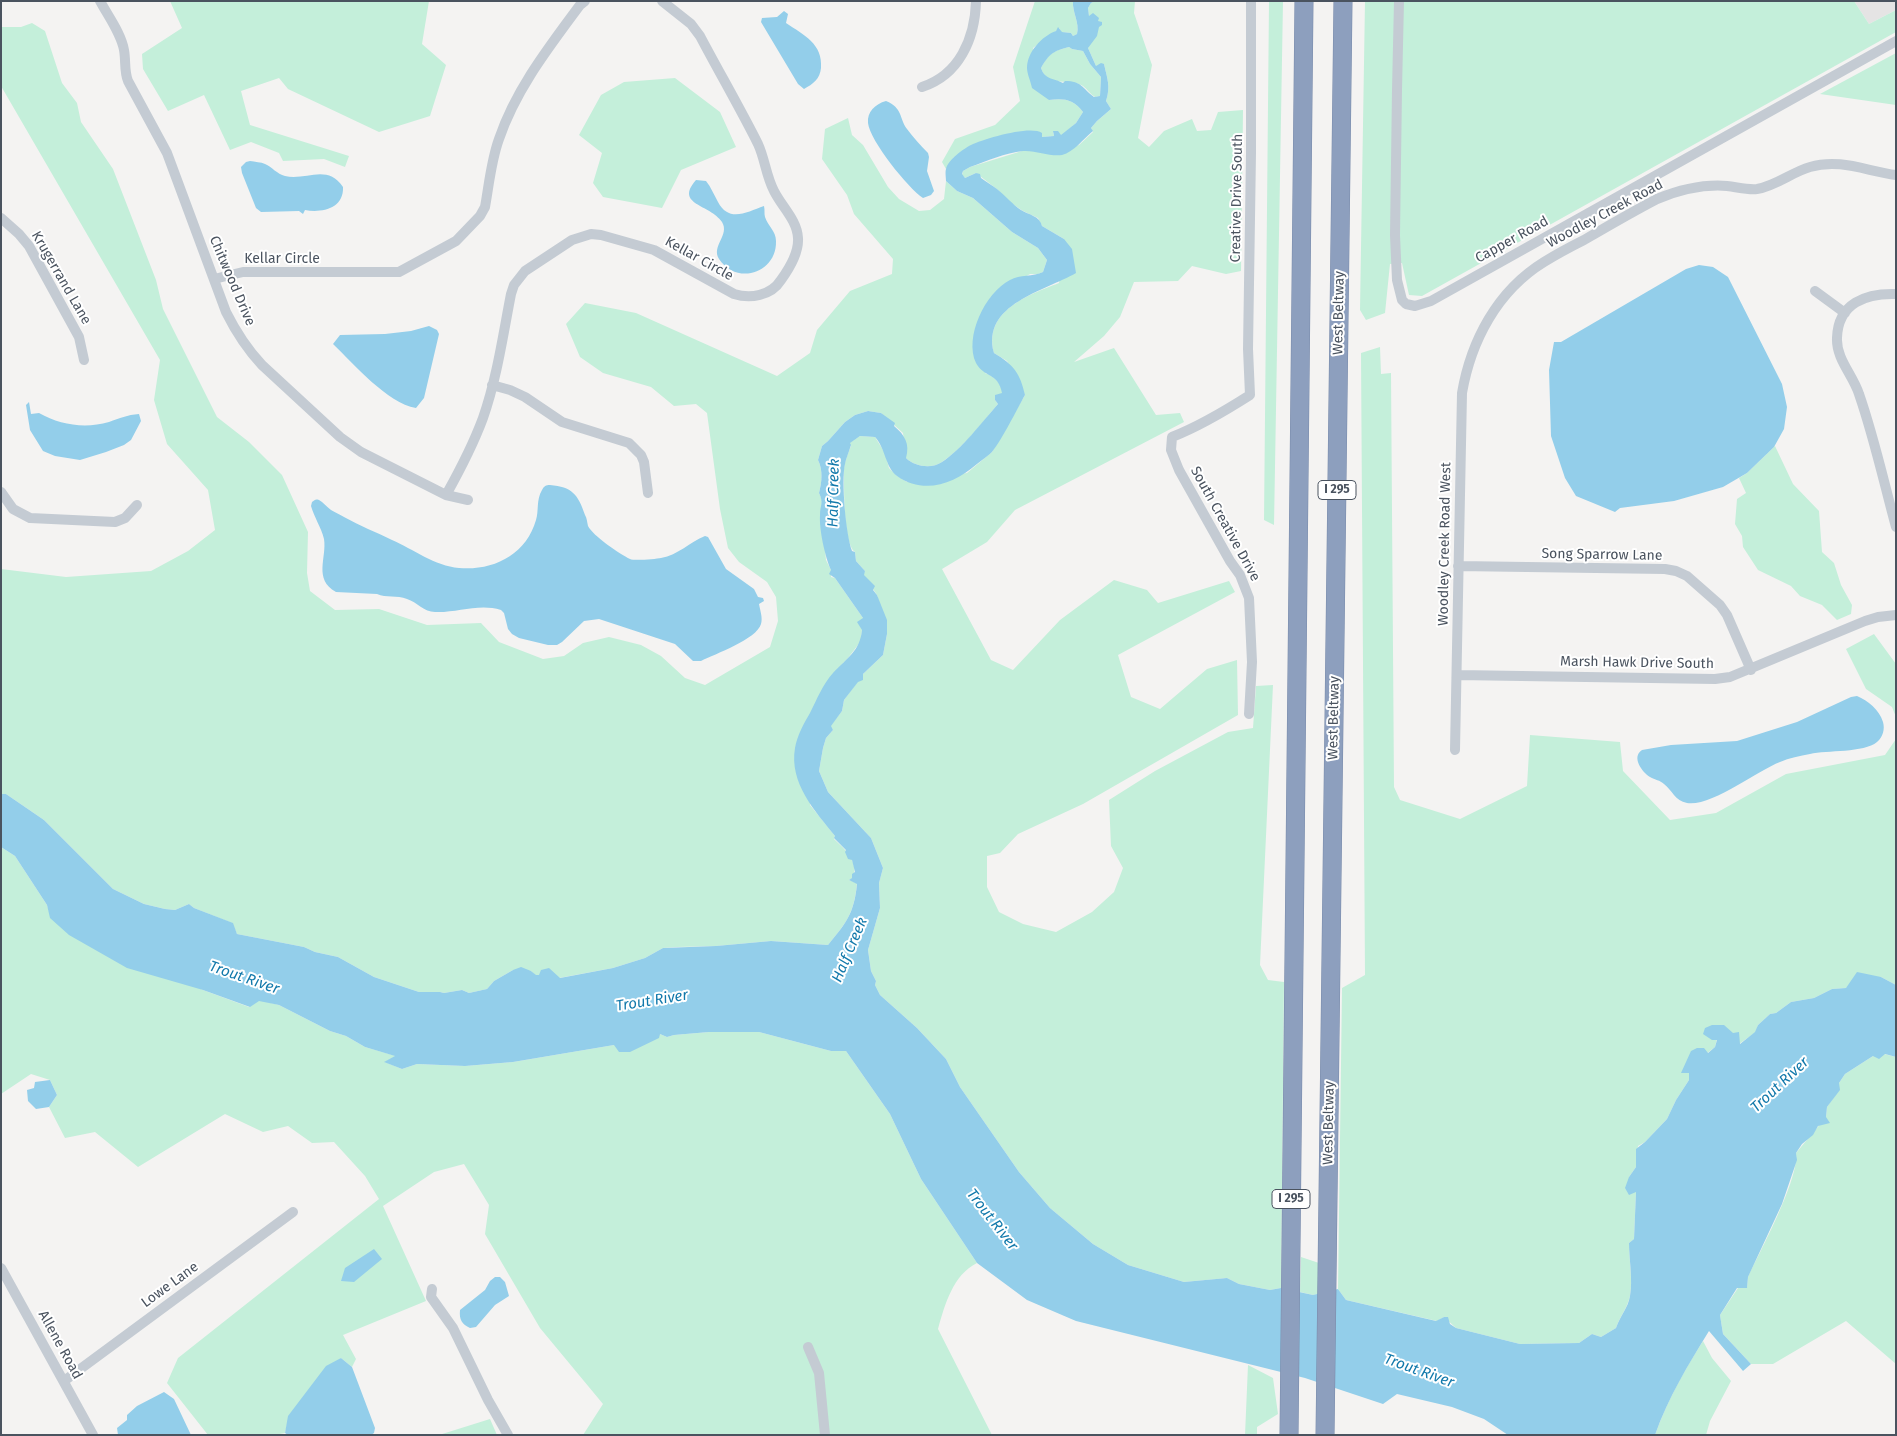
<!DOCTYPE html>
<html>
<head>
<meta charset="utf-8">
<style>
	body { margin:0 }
	#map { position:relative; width:1897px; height:1436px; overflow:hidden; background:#f4f3f2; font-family:"Fira Sans",sans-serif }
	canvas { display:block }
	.frame { position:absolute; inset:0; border:2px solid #4a535f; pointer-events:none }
</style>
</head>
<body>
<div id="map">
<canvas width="1897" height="1436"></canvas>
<div class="frame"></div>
</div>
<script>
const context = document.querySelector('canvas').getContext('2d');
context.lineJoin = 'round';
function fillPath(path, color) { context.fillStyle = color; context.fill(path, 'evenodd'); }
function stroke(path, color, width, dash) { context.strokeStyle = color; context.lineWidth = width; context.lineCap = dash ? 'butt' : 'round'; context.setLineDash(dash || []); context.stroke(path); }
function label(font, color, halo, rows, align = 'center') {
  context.font = font + ' "Fira Sans",sans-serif'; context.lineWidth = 4; context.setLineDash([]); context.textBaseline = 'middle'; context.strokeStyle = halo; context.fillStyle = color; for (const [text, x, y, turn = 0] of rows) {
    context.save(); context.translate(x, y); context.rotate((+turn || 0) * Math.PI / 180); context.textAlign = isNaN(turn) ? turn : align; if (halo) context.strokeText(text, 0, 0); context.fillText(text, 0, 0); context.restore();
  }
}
const education = new Path2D(`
	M1854,1H1896V10L1869,24Z`);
const green = new Path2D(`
	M170,1H429L422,44L446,65L430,116L379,132L288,89L279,78L241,91L250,125L349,156L345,167L324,159L283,161L279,153L251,142L230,150L204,95L168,111L143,69L142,54L182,28Z
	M1035,1H1073C1072,12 1080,23 1077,34L1073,36L1071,33L1061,32L1059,28L1056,31L1033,48L1049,100C1063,98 1074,99 1083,112L1076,123L1061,136L1053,132L1054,136L1042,137L954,157L946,169L942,162L955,139L995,125L1020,101L1013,67Z
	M1095,1H1135L1134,13L1152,65L1138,138L1149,147L1164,131L1192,119L1197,131L1211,130L1218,112L1243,110L1241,271L1226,274L1192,266L1178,281L1134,282L1120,317L1104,336L1074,362L1114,348L1156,415L1180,413L1184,422L1015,510L987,542L942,569L991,660L1013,670L1060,620L1114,580L1147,590L1158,603L1229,581L1235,592L1118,655L1131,697L1160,709L1207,669L1237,660L1238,715L1083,804L1018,834L1000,853L987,856V887L999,912L1023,924L1056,932L1092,912L1114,892L1123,868L1111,846L1109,800L1155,771L1228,732L1253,728L1256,686L1273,685L1260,965L1268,980L1284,982L1281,1288L1270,1290L1239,1284L1227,1278L1184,1282L1128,1265L1093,1244L1050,1208L1019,1172L960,1087L946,1059L917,1028L880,995L875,985L876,981L871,971L868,950L880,908L879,883L883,868L871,838L828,792L819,771L823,748L826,738L833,730L830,726L842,711L844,700L863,674L883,655L887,634L877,595L863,574L865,571L856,561L855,552C843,544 844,484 844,468C845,461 848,453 851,446L849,443L860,436L875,437L885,453L889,468L896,475L907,482L967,473L992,452L1025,395L1007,361L994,353C983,311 1028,295 1059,283L1064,239L1042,226L1038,218L1023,211L1008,201L998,190L976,173L965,178L962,175L963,171L970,167L1022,151H1040L1050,154L1079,145L1093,132L1091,128L1097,121L1111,109L1106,101C1111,86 1107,78 1104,64L1096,66L1088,48L1098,21L1089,17L1088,8L1091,3Z
	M1269,1H1283L1274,525L1264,520Z
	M1365,1H1854L1869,24L1896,10V32L1422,296L1409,295L1402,263L1390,264L1385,313L1366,320L1360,310Z
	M32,23L45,31L62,83L77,103L81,122L113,169L156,280L163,309L217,417L249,442L282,475L308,532L307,573L310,591L335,610L379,609L427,625L481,623L499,642L543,659L564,656L583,643L609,637L641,645L661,656L685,678L705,685L770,647L778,621L776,597L767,582L739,562L728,548L720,509L707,413L696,404L674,406L651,387L603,373L580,357L566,324L585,303L636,313L777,376L810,353L817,330L850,291L892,274L893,259L854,214L847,195L822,159L825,129L848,118L852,135L863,145L888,187L899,199L919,211L930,210L944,199L946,181L957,191L973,198L1012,232L1038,248L1047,260L1043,272L1038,274H1030L990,298L985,373C996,377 1000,383 1003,393L995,400L998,404C982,423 963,448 942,462C932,469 915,467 906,458L903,433L881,413L868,411L855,415L845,422L828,441L822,446L818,460C823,470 822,482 819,493L822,500L821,511L826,560L831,570V577L835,578L863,618L861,641L848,658L833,674L810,805L835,836L834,839C845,849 859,862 853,878L849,880L857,883C854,914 846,923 828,945L771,941L716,946L677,947L663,948L645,958L613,968L559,978L536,976L531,971L513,970L494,981L487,989L469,993L462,990L444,993L440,992H419L374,977L338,957L315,952L304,947L237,934L232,923L194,908L189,904L175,910L165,909L144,904L113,889L44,820L6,794H1V569L66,577L151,571L188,551L215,530L208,490L167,444L154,400L160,360L1,86V27H21Z
	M1069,47L1072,49L1083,51L1090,64L1101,77L1100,96L1095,97C1090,94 1087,89 1083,86C1072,78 1047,88 1041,68C1049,53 1053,51 1069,47Z
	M1896,53V105L1820,94Z
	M675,78L720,112L736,147L681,170L662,208L603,197L593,183L602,153L579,135L601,95L624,82Z
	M1380,347L1381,374L1391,373L1394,787L1400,800L1460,819L1527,786L1530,735L1620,742L1623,771L1670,820L1716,813L1786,774L1885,755L1896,739V985L1881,977L1846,988L1832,989L1814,998L1791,1002L1776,1013L1770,1014L1758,1025L1756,1032L1739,1044L1717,1039L1715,1047L1682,1073H1689V1080L1676,1100L1667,1119L1645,1142L1638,1146L1636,1167L1629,1177L1636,1192L1634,1239L1629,1243C1629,1260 1633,1280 1630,1296C1627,1309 1620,1316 1616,1328L1601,1337L1592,1334L1579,1343L1520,1344L1456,1328L1444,1317L1437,1321L1346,1300L1338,1289L1342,988L1365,975L1361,353Z
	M1775,446L1793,484L1819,511L1822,552L1834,563L1841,585L1852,605L1851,614L1837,620L1822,605L1800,596L1791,586L1758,570L1743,547L1742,536L1735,524L1737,499L1746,493L1739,478L1747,473Z
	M1874,634L1896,664V717L1892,707L1866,689L1846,649Z
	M1,847L15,856L47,905L51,918L203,990L249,1007L259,1000L279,1005L330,1031L346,1036L365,1047L396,1056L385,1062L402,1069L417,1064L465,1066L513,1062L614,1045L660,1034L667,1037L674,1035L709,1032H759L831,1051H846L890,1114L921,1179L977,1263C953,1275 945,1304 938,1329L992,1435H583L603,1404L540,1328L485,1234L489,1205L464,1164L434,1172L383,1206L426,1301L343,1335L356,1359L352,1367L341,1358L289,1416L285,1433L274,1435H208L167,1383L178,1358L379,1199L365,1176L334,1142L312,1143L288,1126L263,1132L225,1114L138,1167L95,1132L65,1138L49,1107L57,1095L50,1080L31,1074L1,1094Z
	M1884,1054L1896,1057V1364L1846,1321L1773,1364H1751L1723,1334L1720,1315L1738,1288L1747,1287L1748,1277C1760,1251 1799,1180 1796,1153L1826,1117L1827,1107L1839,1090V1083L1845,1074L1873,1056Z
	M1301,1257L1319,1263V1294L1313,1295L1300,1292Z
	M1703,1341L1712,1358L1731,1381L1710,1421L1706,1435H1655C1667,1401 1684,1371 1703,1341Z
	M1248,1365L1273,1378L1278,1414L1257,1427V1435H1245Z
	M490,1419L497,1435H439Z`);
const water = new Path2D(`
	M1073,1H1095L1091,3L1088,8L1089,16L1093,13L1099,18L1098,21L1102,22V25L1099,27L1097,36L1088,48L1096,66L1101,63L1104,64C1107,78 1111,86 1106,101L1111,109L1097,121L1091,128L1093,131C1083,139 1074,152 1062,155C1050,157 1036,150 1023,151C1005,153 987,161 970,167L963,171L962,174L965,178L976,173L980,174L981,178C986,182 992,185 997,189C1006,196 1012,204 1021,210C1029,215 1040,216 1042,226L1064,239L1072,249L1076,273C1045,291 981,304 994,353C1014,365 1020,373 1025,395C1016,411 1003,438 992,452C988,456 982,460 977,464C954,484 924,495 897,476C885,467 886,449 875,437L860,436L850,443L851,445C849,452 846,458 845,464C841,481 846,535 852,551L855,552L856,561L865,571L864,575L875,586L873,590L877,595L887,620V634L883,655L863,674V680L858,682L844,700L842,711L831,726L833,730L826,738L823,748L819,771L828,792L871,838L883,868L879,883L880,908L868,950L871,971L876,981L875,985L880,995L917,1028L946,1059L960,1087L1019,1172L1050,1208L1093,1244L1128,1265L1184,1282L1227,1278L1239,1284L1270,1290L1281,1288L1313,1295L1338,1289L1346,1300L1436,1321L1444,1317H1448L1450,1324L1456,1328L1520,1344L1579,1343L1592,1334L1601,1337L1616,1328C1620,1316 1628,1308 1630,1296C1633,1280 1629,1259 1629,1243L1634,1239L1636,1192L1629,1195L1625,1188L1629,1177L1636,1167V1149L1645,1142L1667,1119L1676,1100L1689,1080V1073H1681L1691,1051L1697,1048H1704L1708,1053L1715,1047L1717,1040H1712L1703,1034L1705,1028L1712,1025H1724L1733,1033L1739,1032L1740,1044L1755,1032L1758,1025L1770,1014L1776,1013L1791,1002L1814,998L1832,989L1846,988L1857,972L1881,977L1896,985V1057L1885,1054L1879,1059L1873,1056L1845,1074L1839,1083L1840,1090L1827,1107L1826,1117L1830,1123L1818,1126L1813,1135L1802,1144L1796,1153L1797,1160L1782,1204L1748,1277L1747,1288H1737L1720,1315L1723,1334L1751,1364L1743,1371L1709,1331C1688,1365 1668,1398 1655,1435H1508L1484,1419L1452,1407L1397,1394L1383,1404L1305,1378L1076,1321L1027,1300L977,1263L921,1179L890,1114L846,1051H831L759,1032H709L674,1035L667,1037L660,1034L659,1038L630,1052H619L614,1045L513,1062L465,1066L417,1064L402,1069L384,1062L395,1056L365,1047L346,1036L330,1031L279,1005L259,1001L250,1007L203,990L127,968L69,935L50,918L47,905L15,856L1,847V794H6L44,820L113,889L144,904L165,909L175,910L189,904L194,908L233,923L237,934L304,947L315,952L338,957L374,977L419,992H440L444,993L462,990L469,993L487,989L494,981L513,970L521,967L531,971L536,975H539L541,970L549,968L560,978L613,968L645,958L663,948L716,946L771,941L828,945C846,923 854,914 857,884L849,880L852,878V874L855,872L852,860L848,859L845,852L846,850L834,838L835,836C815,811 789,783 795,748C797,736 804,723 810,713C817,699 823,684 833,673C847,658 860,651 862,630L857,622L863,618L835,578L829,574L831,570C825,557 819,529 820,515C820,505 824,503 819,493C822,482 823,470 818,460L822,446L828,441L845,422L855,415L868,411L881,413L895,423L894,426C905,435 910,444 906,458C915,467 932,469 942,462C962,449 982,422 998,404L995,400V395L1002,393C998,372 984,378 976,363C964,337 985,293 1010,280C1020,274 1033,277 1043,272L1047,260L1038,248L1012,232L973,198L957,191L946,181C946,178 945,172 946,169C948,160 963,149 971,145C984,139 1030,125 1042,133V137L1054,136L1053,131H1058L1061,135L1076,123L1083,112C1074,99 1063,98 1049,100L1032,88C1031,82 1027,74 1027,68C1027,52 1042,36 1056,31L1058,27L1062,32L1071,33L1073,36L1077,34C1080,23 1072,12 1073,1ZM1069,47L1072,49L1083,51L1090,64L1101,77L1100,96L1094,97C1082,88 1082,81 1065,81L1063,83C1054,78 1045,80 1041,68C1049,54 1053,51 1069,47Z
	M784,11L788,14L786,23C804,35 823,44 821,68C820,79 813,84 804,89L798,84L761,22L762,18L777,17Z
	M886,101C903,108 899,118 907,129C913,137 920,145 928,153L929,157L927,171L934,191L931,195L923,198C908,188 870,141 868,123C867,112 875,104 886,101Z
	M250,161C255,162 261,162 265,164C272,167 277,174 285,176C306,181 327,163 343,187C344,209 321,213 305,210L303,214L299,211L261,212L256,208L242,173L241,167L246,162Z
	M696,180L706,181C711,187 714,195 718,202C729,223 747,212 764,206C765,210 764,214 765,217C768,226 776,231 776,241C777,273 737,286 719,259C711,246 730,235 722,222C710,204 674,205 696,180Z
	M1699,265L1713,267L1728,277L1782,384L1787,407L1784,429L1774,447L1747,473L1723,487L1674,501L1620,508L1615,512L1576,496L1565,478L1551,436L1549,370L1554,342H1561L1686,269Z
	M429,326L437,330L439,334L424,398L416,408C387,403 354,364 333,344L340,335L385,334L411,331Z
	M29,402L31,414L39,413C60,425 85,429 109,422C120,418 127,415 139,414L141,421L131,440L124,445L106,452L80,460L55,456L43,451L30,430L26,405Z
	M550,485C572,487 578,494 585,515C587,518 587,522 588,526C593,536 620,554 630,559C634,561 656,559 661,558C678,555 690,542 705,536L708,537L726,569L754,589L758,597L763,598L764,601L759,604C760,610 763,618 761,624C757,639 715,654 701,661H693L675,644L599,619L584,621L562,642L557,645H548L519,638L512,634L508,629L504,613L501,610C479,603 457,613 435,612C424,612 417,602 407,599C397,595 386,598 377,594L336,592C313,579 327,558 324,539C321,527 314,517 311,506L312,502C315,500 315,499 319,500C323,502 327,507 331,510C335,512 340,515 344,517C360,526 376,532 392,540C413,549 435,566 459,568C493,571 526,555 536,520C539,511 536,500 542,490C544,486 546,485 550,485Z
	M1857,696C1868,701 1879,709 1883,722C1885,729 1883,737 1877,742C1864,753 1827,750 1810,754C1800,756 1789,758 1780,762C1757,771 1711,807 1687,803C1675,801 1672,790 1664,784C1660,780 1655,780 1650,777C1642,772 1631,757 1642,750L1671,745L1737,741L1797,722L1851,697Z
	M50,1080L57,1095L49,1107L36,1109L28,1101L27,1090L34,1088L35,1082Z
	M374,1249L382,1259L354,1282L341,1281L345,1268Z
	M495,1277H500L505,1282L509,1296L495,1305L476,1327L470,1328C462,1324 459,1320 460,1310L485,1290L490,1281Z
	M341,1358L352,1367L375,1428L374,1433L371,1435H288L285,1433L288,1416L326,1366Z
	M164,1392L174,1399L191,1435H118L117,1428L127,1420V1415L137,1406Z`);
const minor = new Path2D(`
	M100,1C108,16 121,33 124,50C126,61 124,71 128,81L167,153L226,312C236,332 247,349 262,365L340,437L361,452L446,495L468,500
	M1399,1L1397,90L1395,235L1397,280L1402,300L1406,304L1415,306L1431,301L1896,41
	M922,87C959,75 975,39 976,1
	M1,218L19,234L29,246L79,337L84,360
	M214,279L243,272H399L456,241L480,216L485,207C489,185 491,161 499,139C516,89 549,47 580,5L585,1
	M1815,291L1845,313
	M1896,294C1866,293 1838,303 1837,338C1836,359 1853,375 1859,394C1874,437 1884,483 1896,527
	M492,385L510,390L525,397L562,422L629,443L641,455L644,462L648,493
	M1,492L13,509L30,518L115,522L125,518L137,505
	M446,495C460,470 473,445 483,418C497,378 503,335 511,294L514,285L525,271L572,240L591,234L601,235L654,250L734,294C750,299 771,296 781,280C789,269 799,253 798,238C797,220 782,207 774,191C766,176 765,159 758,144C740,108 719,72 700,36L691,24L662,1
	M1458,566L1665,569L1676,571L1687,576L1720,605L1727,615L1751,670
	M1457,675L1715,679L1730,677L1865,621L1878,617L1896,615
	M1249,714L1252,662L1249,598L1240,575L1230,561L1179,470L1171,450L1172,437C1200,426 1225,411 1250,395L1248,349L1251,153V1
	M1455,750L1462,393C1471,341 1497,291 1544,262C1557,254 1570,247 1584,240C1608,226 1632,212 1657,199C1679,190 1703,184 1727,186C1737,187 1747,190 1757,189C1776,186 1792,172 1810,167C1840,158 1866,171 1896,175
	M1,1268L93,1435
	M432,1289L431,1297L453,1328L488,1400L508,1435
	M808,1347L819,1373L825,1435
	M64,1381L293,1212`);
const motorway = new Path2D(`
	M1289,1435L1304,1
	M1325,1435L1343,1`);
const shields = [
	[1337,490,38],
	[1291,1199,38]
];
const shieldNames = [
	["I 295",1337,490],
	["I 295",1291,1199]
];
const streetNames = [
	["Creative Drive South",1237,198,-89],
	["Woodley Creek Road",1605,214,-28],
	["Capper Road",1512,240,-29],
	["Kellar Circle",282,259],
	["Kellar Circle",699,259,29],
	["Krugerrand Lane",61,278,60],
	["Chitwood Drive",232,281,67],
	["West Beltway",1339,313,-89],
	["South Creative Drive",1225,524,61],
	["Woodley Creek Road West",1445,544,-89],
	["Song Sparrow Lane",1602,555,1],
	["Marsh Hawk Drive South",1637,663,1],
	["West Beltway",1334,718,-89],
	["West Beltway",1329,1123,-89],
	["Lowe Lane",170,1285,-36],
	["Allene Road",60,1345,61]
];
const waterNames = [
	["Half Creek",834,493,-89],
	["Half Creek",850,950,-67],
	["Trout River",244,978,19],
	["Trout River",652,1001,-9],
	["Trout River",1780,1085,-43],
	["Trout River",992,1220,52],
	["Trout River",1419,1371,20]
];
fillPath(education, '#e5e4e4');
fillPath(green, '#c4efda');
fillPath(water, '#93ceea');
stroke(motorway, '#788aaa', 19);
stroke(minor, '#c4cbd3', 10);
stroke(motorway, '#8d9fbe', 18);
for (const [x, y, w] of shields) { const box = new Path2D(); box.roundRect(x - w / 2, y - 9.5, w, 19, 4); context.fillStyle = '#fff'; context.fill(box); stroke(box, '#4a535f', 1); }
label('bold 12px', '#4a535f', null, shieldNames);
label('14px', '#4a535f', '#fff', streetNames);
label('italic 15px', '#1279ab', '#fff', waterNames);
</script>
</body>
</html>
